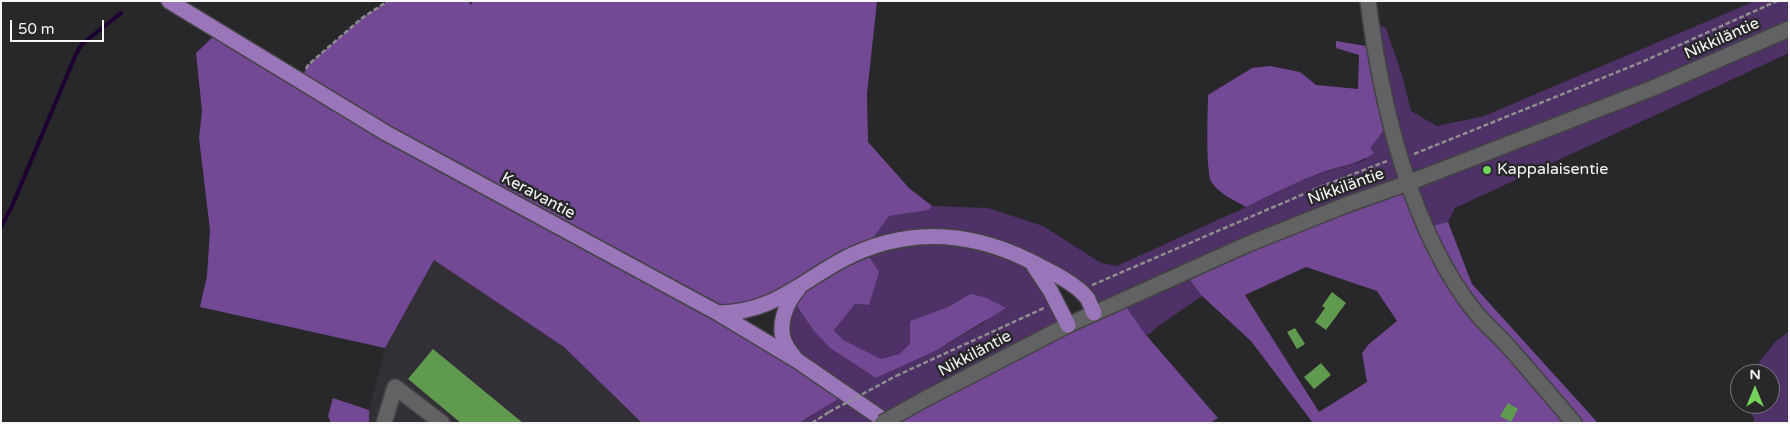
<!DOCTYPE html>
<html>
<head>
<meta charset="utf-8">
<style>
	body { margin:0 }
	#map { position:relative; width:1790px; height:424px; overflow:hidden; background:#282729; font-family:"Varela Round",sans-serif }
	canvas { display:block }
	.frame { position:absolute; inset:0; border:2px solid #f5f5f6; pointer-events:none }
	.north { position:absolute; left:1730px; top:364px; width:50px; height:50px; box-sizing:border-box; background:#282729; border:1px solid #7a797b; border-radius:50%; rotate:0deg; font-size:14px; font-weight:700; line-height:20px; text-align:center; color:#f5f5f6 }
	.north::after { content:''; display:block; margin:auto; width:18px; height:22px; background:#75d25b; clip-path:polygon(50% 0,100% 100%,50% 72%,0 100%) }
	.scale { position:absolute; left:10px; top:20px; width:94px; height:22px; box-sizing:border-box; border:2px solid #f5f5f6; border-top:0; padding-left:6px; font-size:15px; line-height:18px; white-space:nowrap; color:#f5f5f6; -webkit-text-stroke:4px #282729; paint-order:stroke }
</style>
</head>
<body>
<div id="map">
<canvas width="1790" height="424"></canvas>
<div class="frame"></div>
<div class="north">N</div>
<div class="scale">50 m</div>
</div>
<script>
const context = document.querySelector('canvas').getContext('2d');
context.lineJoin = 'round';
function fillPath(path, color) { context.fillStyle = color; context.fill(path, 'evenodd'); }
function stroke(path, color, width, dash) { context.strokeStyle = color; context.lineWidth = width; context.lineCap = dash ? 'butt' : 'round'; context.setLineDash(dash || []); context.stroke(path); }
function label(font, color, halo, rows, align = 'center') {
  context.font = font + ' "Varela Round",sans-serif'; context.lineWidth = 5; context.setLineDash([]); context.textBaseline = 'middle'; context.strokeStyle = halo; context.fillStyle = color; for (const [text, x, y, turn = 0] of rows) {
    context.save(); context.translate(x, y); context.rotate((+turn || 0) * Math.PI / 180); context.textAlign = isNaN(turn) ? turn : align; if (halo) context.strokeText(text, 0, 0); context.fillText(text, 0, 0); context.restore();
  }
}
const built = new Path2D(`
	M434,259L564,347L642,423H369V410L385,348Z`);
const green = new Path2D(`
	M1755,1H1789V53L1455,208L1448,222L1429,227L1184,274L1202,296L1157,327L1151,333L1146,335L1122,301L1094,313L1087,298L1032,261L1068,325L889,419L872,412V423H799L813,415L785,344L791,297L813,330L830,348L876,378L935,351L985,322L970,294L948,307L910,321L911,344L899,354L881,359L842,340L834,329L855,304L869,305L865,250L889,216L928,210L932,206L988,208L1043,226L1101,263L1117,266L1246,207L1289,185L1324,172L1365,160L1370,148L1371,20L1386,28L1402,75L1411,111L1437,126L1484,116Z
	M1789,331V423H1755L1749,404H1770V374H1752L1753,370L1775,342Z`);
const forest = new Path2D(`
	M388,1H468L471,5L473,1H877L867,94L868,142L909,188L932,206L929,210L889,216L865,250L879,272L869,305L855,304L834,330L843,340L881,359L899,354L910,344V321L948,307L970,294L984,297L1006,308L935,351L876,378L830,348L813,330L791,297L719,313L846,394L799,423H642L564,347L434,260L385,348L200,307L207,276L210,230L199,138L202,111L196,53L218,32L300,81L308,65L362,18Z
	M1336,41L1372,47L1387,126L1370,148L1374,153C1359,164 1340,166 1323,172C1296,182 1271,194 1246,207C1234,200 1221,195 1212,183C1205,173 1208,109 1208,95L1252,68L1270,66L1300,72L1316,85L1358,89L1359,55L1336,48Z
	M1408,183L1424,228L1448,222L1472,284L1598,423H1313L1251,341L1202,296L1184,273ZM1306,267L1377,291L1397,321L1369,344L1362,353L1367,382L1319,412L1245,295Z
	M1122,301L1146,335L1218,418L1210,423H890Z
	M333,398L369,410V423H331L328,416Z`);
const stream = new Path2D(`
	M1,227L12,206L76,54L82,44L121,13`);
const building = new Path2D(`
	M1332,292L1346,303L1326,330L1315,322L1325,308L1322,306Z
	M1295,328L1305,344L1297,349L1287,332Z
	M433,349L523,423H461L408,379Z
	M1321,363L1331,375L1314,389L1304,377Z
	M1508,403L1518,409L1511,422L1500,416Z`);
const path = new Path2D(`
	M306,69L308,65L362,18L388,1
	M1414,154L1642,62L1777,1
	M1092,285L1320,187L1387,161
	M896,376L1044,308
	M812,423L829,412`);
const minor = new Path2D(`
	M1368,1C1381,103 1410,231 1476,313C1485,324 1497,334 1507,345C1530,371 1552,397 1574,423
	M925,399L1068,325L1246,245L1346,205L1408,183L1653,88L1789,29
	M384,423L395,387L442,423`);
const major = new Path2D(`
	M169,1L386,133L718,313L798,361L888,423
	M1034,266L1050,290L1068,325
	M718,313C771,313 798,284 842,260C903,228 966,230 1028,260C1045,269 1077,283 1088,299C1090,304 1092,309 1094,313
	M795,358C792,354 788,349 786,345C776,327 786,303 798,289`);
const pathBridge = new Path2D(`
	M829,412L896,376`);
const minorBridge = new Path2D(`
	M882,423L925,399`);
const markers = [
	[1487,170,5,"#75d25b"]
];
const streetNames = [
	["Nikkiläntie",1722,39,-24],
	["Nikkiläntie",1346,187,-20],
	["Keravantie",538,196,28],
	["Nikkiläntie",975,354,-28]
];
const poiNames = [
	["Kappalaisentie",1497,170]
];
fillPath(built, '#322f36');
fillPath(green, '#4e3166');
fillPath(forest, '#734995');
stroke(stream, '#1d0031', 4);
fillPath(building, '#5f9a4e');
stroke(minor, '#434244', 18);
stroke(major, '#434244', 18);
stroke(path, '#8e8d8f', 2.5, [5, 2.5]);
stroke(minor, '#626163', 15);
stroke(major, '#9a75ba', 15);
stroke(minorBridge, '#434244', 18, []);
stroke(pathBridge, '#8e8d8f', 2.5, [5, 2.5]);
stroke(minorBridge, '#626163', 15);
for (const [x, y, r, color] of markers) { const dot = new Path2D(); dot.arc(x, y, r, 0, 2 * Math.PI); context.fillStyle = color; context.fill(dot); stroke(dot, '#282729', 2); }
label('16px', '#f5f5f6', '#282729', streetNames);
label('16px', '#f5f5f6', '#282729', poiNames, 'left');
</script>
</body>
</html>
